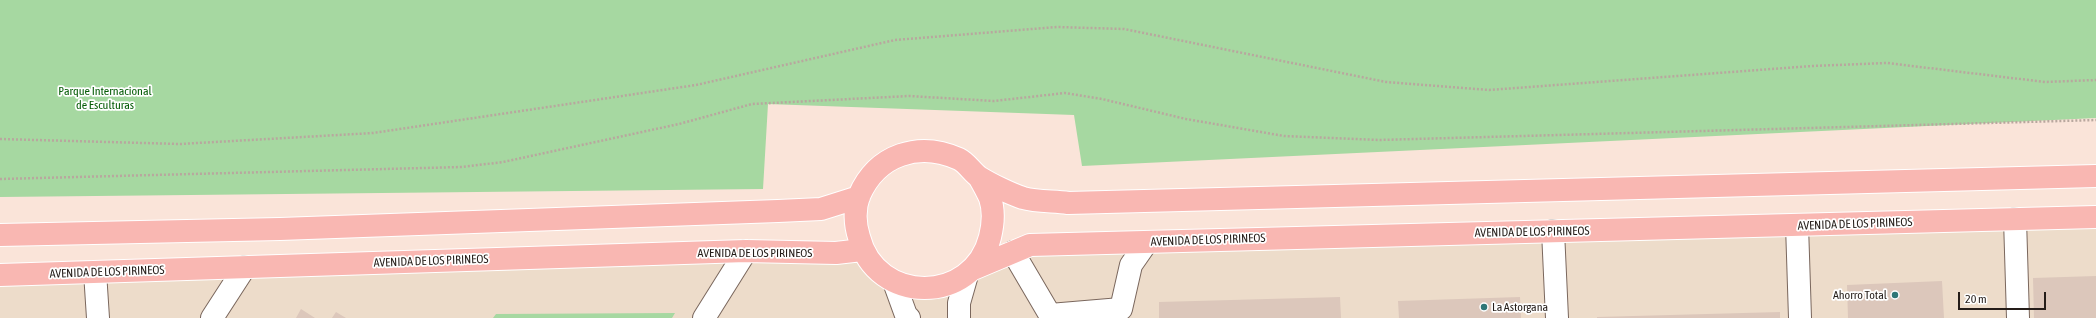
<!DOCTYPE html>
<html>
<head>
<meta charset="utf-8">
<style>
	body { margin:0 }
	#map { position:relative; width:2096px; height:318px; overflow:hidden; background:#fae4d9; font-family:"Asap Condensed",sans-serif }
	canvas { display:block }
	.scale { position:absolute; left:1958px; top:292px; width:88px; height:18px; box-sizing:border-box; border:2px solid #251d19; border-top:0; padding-left:5px; font-size:12px; line-height:14px; white-space:nowrap; color:#251d19; -webkit-text-stroke:3px #fff; paint-order:stroke }
</style>
</head>
<body>
<div id="map">
<canvas width="2096" height="318"></canvas>
<div class="scale">20 m</div>
</div>
<script>
const context = document.querySelector('canvas').getContext('2d');
context.lineJoin = 'round';
function fillPath(path, color) { context.fillStyle = color; context.fill(path, 'evenodd'); }
function stroke(path, color, width, dash) { context.strokeStyle = color; context.lineWidth = width; context.lineCap = dash ? 'butt' : 'round'; context.setLineDash(dash || []); context.stroke(path); }
function label(font, color, halo, rows, align = 'center') {
  context.font = font + ' "Asap Condensed",sans-serif'; context.lineWidth = 3.5; context.setLineDash([]); context.textBaseline = 'middle'; context.strokeStyle = halo; context.fillStyle = color; for (const [text, x, y, turn = 0] of rows) {
    context.save(); context.translate(x, y); context.rotate((+turn || 0) * Math.PI / 180); context.textAlign = isNaN(turn) ? turn : align; if (halo) context.strokeText(text, 0, 0); context.fillText(text, 0, 0); context.restore();
  }
}
const industrial = new Path2D(`
	M2096,217V318H0V275L862,250L918,289L1030,245Z`);
const green = new Path2D(`
	M0,0H2096V118L1082,166L1074,115L768,104L763,189L0,197Z
	M675,313L672,318H493L496,314Z`);
const building = new Path2D(`
	M2096,276V318H2034L2033,278Z
	M1942,281L1944,318H1848L1847,285Z
	M1340,297L1341,318H1159V302Z
	M1520,297L1521,318H1399L1398,301Z
	M301,309L315,318H296Z
	M336,312L346,318H332Z
	M1780,312V318H1597V317Z`);
const path = new Path2D(`
	M0,139L180,144L373,133L696,85L895,40L1057,27L1124,29L1386,82L1489,90L1812,66L1887,63L2045,82L2096,80
	M0,179L462,167L503,162L679,124L752,104L909,96L994,101L1065,93L1102,99L1186,119L1284,136L1379,140L2096,120`);
const minor = new Path2D(`
	M2015,219L2018,318
	M1797,225L1800,318
	M1553,231L1557,318
	M1013,252L1050,315L1121,309L1131,265L1147,242
	M95,272L98,318
	M894,282L906,315L909,318
	M212,318L245,267
	M704,318L746,251
	M959,318V303L967,275`);
const major = new Path2D(`
	M979,177C983,184 987,191 990,198C994,210 993,225 990,237C973,305 876,305 859,237C855,225 854,209 859,196C877,154 919,141 959,159C967,163 972,172 979,177C990,184 1011,194 1023,198C1037,202 1054,201 1068,203L2096,176
	M0,235L280,229L778,211L821,209L859,197
	M973,269L1030,245L2096,217
	M0,275L746,251L836,253L862,250`);
const markers = [
	[1895,295,4,"#2e7777"],
	[1484,307,4,"#2e7777"]
];
const parkNames = [
	["Parque Internacional",105,91],
	["de Esculturas",105,105]
];
const streetNames = [
	["AVENIDA DE LOS PIRINEOS",1855,224,-2],
	["AVENIDA DE LOS PIRINEOS",1532,232,-1],
	["AVENIDA DE LOS PIRINEOS",1208,240,-2],
	["AVENIDA DE LOS PIRINEOS",755,253],
	["AVENIDA DE LOS PIRINEOS",431,261,-2],
	["AVENIDA DE LOS PIRINEOS",107,272,-2]
];
const poiNames = [
	["Ahorro Total",1887,295],
	["La Astorgana",1492,307,"left"]
];
fillPath(industrial, '#eddcca');
fillPath(green, '#a6d8a1');
fillPath(building, '#dcc7bb');
stroke(minor, '#7a675d', 24);
stroke(major, '#fff', 24);
stroke(path, '#b8a79e', 2.5, [2, 2]);
stroke(minor, '#fff', 22);
stroke(major, '#f9b7b2', 22);
for (const [x, y, r, color] of markers) { const dot = new Path2D(); dot.arc(x, y, r, 0, 2 * Math.PI); context.fillStyle = color; context.fill(dot); stroke(dot, '#fff', 1.5); }
label('12px', '#055c06', '#fff', parkNames);
label('12px', '#251d19', '#fff', streetNames);
label('12px', '#251d19', '#fff', poiNames, 'right');
</script>
</body>
</html>
